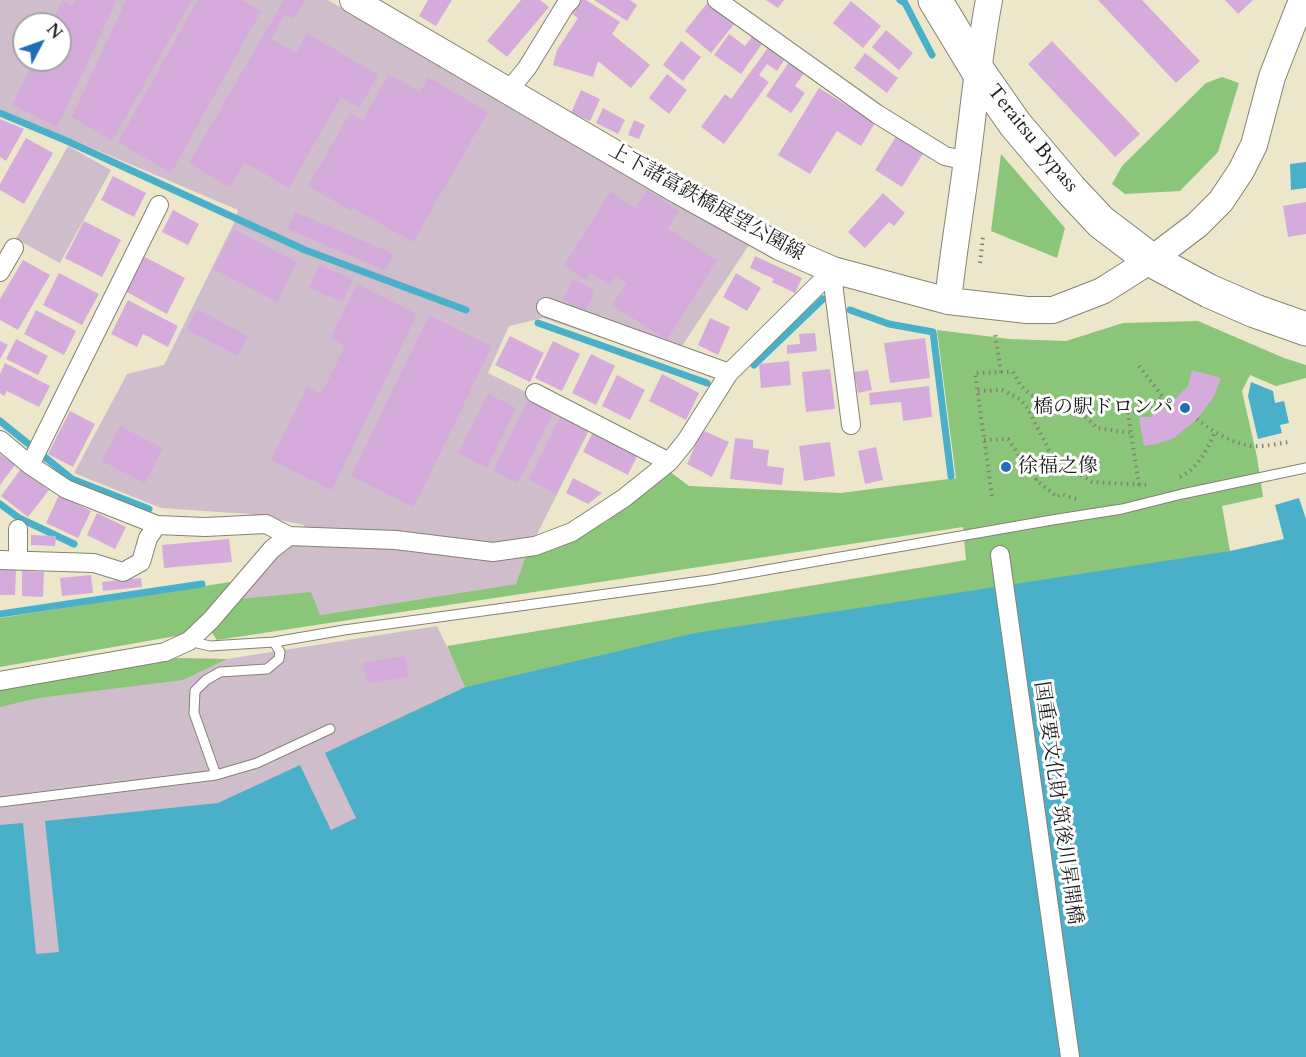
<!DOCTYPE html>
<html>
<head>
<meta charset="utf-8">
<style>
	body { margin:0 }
	#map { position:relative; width:1306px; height:1057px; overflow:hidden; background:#ece7cb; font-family:Cardo,serif }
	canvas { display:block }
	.north { position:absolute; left:12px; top:12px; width:60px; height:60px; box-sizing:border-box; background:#fff; border:2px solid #a4a4a4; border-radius:50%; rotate:49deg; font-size:16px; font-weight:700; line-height:24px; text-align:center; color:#1c1c1c }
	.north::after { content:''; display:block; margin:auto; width:21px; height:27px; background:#1f6fb2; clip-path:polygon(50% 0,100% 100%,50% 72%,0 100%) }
</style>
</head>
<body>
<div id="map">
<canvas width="1306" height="1057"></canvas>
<div class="north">N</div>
</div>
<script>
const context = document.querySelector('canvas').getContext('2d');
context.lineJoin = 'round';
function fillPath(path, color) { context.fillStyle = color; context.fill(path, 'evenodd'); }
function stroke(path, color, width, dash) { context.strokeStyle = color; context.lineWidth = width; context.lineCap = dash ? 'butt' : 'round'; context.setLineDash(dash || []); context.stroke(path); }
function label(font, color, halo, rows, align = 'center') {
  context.font = font + ' Cardo,"Noto Serif JP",serif'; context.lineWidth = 6; context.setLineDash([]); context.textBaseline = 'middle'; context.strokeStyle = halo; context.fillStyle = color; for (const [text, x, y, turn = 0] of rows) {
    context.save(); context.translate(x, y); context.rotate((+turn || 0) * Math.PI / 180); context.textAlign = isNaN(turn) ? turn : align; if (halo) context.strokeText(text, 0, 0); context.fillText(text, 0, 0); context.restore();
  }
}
const industrial = new Path2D(`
	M0,0H328L749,245L672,361L543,318L509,326L488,373L592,425L525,558L516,584L320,615L240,599L305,525L248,514L161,508L74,473L127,374L164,365L234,223L238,210L0,109ZM24,24H60V60H24Z
	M68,146L111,170L60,263L16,239Z
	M437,626L466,687L555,1057H0V689L168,658L227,659Z`);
const green = new Path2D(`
	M1222,77L1239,83L1218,152L1180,191L1125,194L1112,184L1122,166L1206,83Z
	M1001,154L1065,228L1057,258L991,231Z
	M1198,321L1284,358L1306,365V378L1276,386L1250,375L1242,391L1257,457L1263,497L1222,506L1230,551L670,689L325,753L465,687L447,646L966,560L963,527L217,640L210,630L0,667V618L230,582L240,599L311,592L320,615L516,584L525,558L606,522L669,471L689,486L841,493L956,478L937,330L1010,339L1066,341L1123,323Z
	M168,658L227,659L183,680L38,698L0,707V689Z`);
const water = new Path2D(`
	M1306,162V188L1291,190L1290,164Z
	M1251,382L1273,391L1275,403L1284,401L1289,423L1280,425L1282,433L1258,439L1248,396Z
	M1299,498L1306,519V1057H0V825L23,823L36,954L59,952L45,821L218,803L300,765L331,830L356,818L325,753L466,687L695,633L1230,551L1284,539L1275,505Z`);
const stream = new Path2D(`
	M900,0L905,3L932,55
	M0,113L67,141L305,250L466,310
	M850,310L889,324L933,332L951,476
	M538,323L707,383
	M754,365L823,299
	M0,421L72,479L149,509
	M0,504L19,518L74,544
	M0,614L202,584`);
const building = new Path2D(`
	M62,0L72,5L75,0H117L57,127L12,105L34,60H60V24H51Z
	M126,0H192L112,141L72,117Z
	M198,0H242L261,11L171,173L118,142Z
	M284,0H305L294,19L285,14L271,39L296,53L307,33L378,75L359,108L341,97L289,188L244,162L230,187L189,163Z
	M428,0H452L436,26L419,16Z
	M521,0H540L549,7L507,57L487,41Z
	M581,0H586L620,22L612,34L650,65L631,88L598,61L593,77L553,65L557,50L578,18L572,14Z
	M594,0H630L637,5L627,21Z
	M766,0H784L778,8Z
	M1098,0H1142L1200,61L1176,83Z
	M1225,0H1253L1238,14Z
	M851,1L881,26L863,48L833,23Z
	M708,2L735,23L711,53L685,31Z
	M886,30L913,53L899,70L872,47Z
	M729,34L745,46L754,34L764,41L741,74L714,55Z
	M681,41L701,57L683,81L663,65Z
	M1052,41L1140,134L1115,157L1028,64Z
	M770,45L786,57L777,71L767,64L759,75L769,82L724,144L701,127L725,94L731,99Z
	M865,53L898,78L887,93L854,68Z
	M789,62L804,73L795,86L805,93L791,113L766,96Z
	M389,74L420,92L428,77L488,112L413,242L353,208L351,211L308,186L350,113L363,120Z
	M667,74L687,90L669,114L649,98Z
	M819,88L875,123L861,146L837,131L810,174L778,155Z
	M581,90L600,99L590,121L571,113Z
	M603,108L625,120L618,134L596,123Z
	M0,119L24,129L6,161L0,157Z
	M634,120L645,125L639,139L628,135Z
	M897,135L924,152L902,187L875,170Z
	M26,138L53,153L24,204L0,190V184Z
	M113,176L146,193L134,217L101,200Z
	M647,190L679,211L668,229L717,260L667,340L612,305L627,283L616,276L610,285L591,273L586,280L564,266L610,192L635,208Z
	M883,193L905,213L894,226L889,222L865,248L848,232Z
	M1306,202V234L1288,237L1283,206Z
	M173,210L199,224L188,245L162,232Z
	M295,212L394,254L386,271L288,229Z
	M84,221L121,240L102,277L65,258Z
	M234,229L297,262L277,302L213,269Z
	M143,256L185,278L167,314L125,291Z
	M755,256L802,278L795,293L772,282L774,279L750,268Z
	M23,260L50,275L18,330L0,320V299Z
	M319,265L353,279L343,302L309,288Z
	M59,273L99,294L82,325L43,305Z
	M736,273L761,288L747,311L723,297Z
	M573,279L595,290L585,311L563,300Z
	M357,284L417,314L332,490L271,460L307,387L321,394L345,346L330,338Z
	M128,300L178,326L168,347L143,334L137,347L111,334Z
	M197,309L248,336L238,356L186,329Z
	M36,310L76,331L64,355L24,334Z
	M429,315L492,346L414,507L351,476Z
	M710,318L730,327L718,355L698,345Z
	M815,333L817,351L787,354V345L800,344L799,334Z
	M510,336L544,353L530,382L495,365Z
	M925,338L930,378L890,383L884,343Z
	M16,339L48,356L38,375L6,359Z
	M0,341L8,345L0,359Z
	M553,341L580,354L562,391L535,378Z
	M591,354L615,366L596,405L572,393Z
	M789,361L791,385L761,388L759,364Z
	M5,363L50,386L39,407L7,391L4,396L0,393V374Z
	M830,369L835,409L806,412L802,372Z
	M868,370L872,390L858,393L854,372Z
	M1192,370L1221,378L1214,397L1197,419L1174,438L1157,444L1144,446L1139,417H1150L1169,405L1188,386Z
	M662,374L699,393L686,420L649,401Z
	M617,375L645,390L630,420L602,406Z
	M929,386L932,417L903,421L901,402L870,405L869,393Z
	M488,394L516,408L487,468L458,453Z
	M528,400L553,413L518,483L493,471Z
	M70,411L95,424L73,467L48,454Z
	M560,417L587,431L556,494L529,480Z
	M120,426L163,448L145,483L102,461Z
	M702,430L729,442L712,477L687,464Z
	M593,432L638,454L628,475L583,452Z
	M735,438L753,440V448L769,450L767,466L784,468L782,485L730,479Z
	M830,442L835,476L804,481L799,446Z
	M876,447L883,480L865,484L858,451Z
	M0,454L15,465L0,485Z
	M21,469L49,490L28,517L1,496Z
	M573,478L602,493L588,504L566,493Z
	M59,495L91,511L78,538L46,523Z
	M97,513L126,527L115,549L87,535Z
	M31,535L56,536L55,546L31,545Z
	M229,539L232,562L164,568L162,545Z
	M0,569L16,570L15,595H0Z
	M22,571L44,572L43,597L22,596Z
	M91,575L93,593L62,596L60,578Z
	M141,578L142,587L103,591L102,582Z
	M405,656L409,676L367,683L363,663Z`);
const path = new Path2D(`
	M980,263L983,237
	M1139,366L1163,397
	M1001,372H1013L1020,385L1031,395L1039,398L1064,401L1077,409L1097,428L1131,433
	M978,391L1002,390L1020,399L1028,409L1049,450L1058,461L1092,482L1149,485
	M1197,419C1211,431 1232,443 1251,446C1263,447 1277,444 1289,442
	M984,440L1008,439L1036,480L1057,497L1061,494L1076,499
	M1180,477C1198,468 1207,450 1215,432
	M1036,480L1058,461
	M1139,485L1128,413L1149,408L1163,397L1169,405
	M992,496L975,373L1001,372L995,333`);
const lane = new Path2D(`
	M189,641L210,646L274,642L344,630L709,580L1052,520L1122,509L1182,494L1306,468
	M216,775L194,713L195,691L206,680L220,672L267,669L279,659L280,652L274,642
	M0,802L216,775L257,763L330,729`);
const street = new Path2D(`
	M717,0L877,114L945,156L967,161
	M509,90L527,68L565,6L571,0
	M833,270L834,291L851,425
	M0,272L14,248
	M546,307L729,373
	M535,393L669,462
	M0,440L30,465L66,489L157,525L205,527L266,524L289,536L396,540L493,552L535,546L572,532L624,498L669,462L686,441L729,373L833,270
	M30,465L159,205
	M1000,555L1070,1057
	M0,560L94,563L123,572L141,562L148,538L157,525
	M18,561V529
	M0,681L165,652L189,641L211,620L272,549L289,536`);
const secondary = new Path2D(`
	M353,0L679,191L780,247L833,270L948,301L1027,310H1053L1102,291L1151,260L1197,225L1221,201L1241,171L1254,145L1272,77L1302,0
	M948,301C953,254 961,207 967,160C974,106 979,53 989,0`);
const highway = new Path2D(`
	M935,0L978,71L1015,124L1070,189L1101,222L1151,260L1209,291L1255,311L1306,329`);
const markers = [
	[1185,408,6,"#1f6fb2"],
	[1006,467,6,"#1f6fb2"]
];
const streetNames = [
	["Teraitsu Bypass",1032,139,51],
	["上下諸富鉄橋展望公園線",706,203,29],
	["国重要文化財 筑後川昇開橋",1057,803,82]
];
const poiNames = [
	["橋の駅ドロンパ",1173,408],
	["徐福之像",1018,467,"left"]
];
fillPath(industrial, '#d0bdcc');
fillPath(green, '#8ac57a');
fillPath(water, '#4ab0c9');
stroke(stream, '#4ab0c9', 7);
fillPath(building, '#d5abdc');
stroke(lane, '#848274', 11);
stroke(street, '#848274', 20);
stroke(secondary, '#848274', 28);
stroke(highway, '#848274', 35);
stroke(path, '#848274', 4, [1.5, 4.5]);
stroke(lane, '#fff', 9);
stroke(street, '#fff', 18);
stroke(secondary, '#fff', 26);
stroke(highway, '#fff', 33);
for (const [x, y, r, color] of markers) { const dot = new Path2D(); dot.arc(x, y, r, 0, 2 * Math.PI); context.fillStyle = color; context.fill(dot); stroke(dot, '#fff', 2); }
label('20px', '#1c1c1c', '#fff', streetNames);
label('20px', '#1c1c1c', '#fff', poiNames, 'right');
</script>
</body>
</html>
